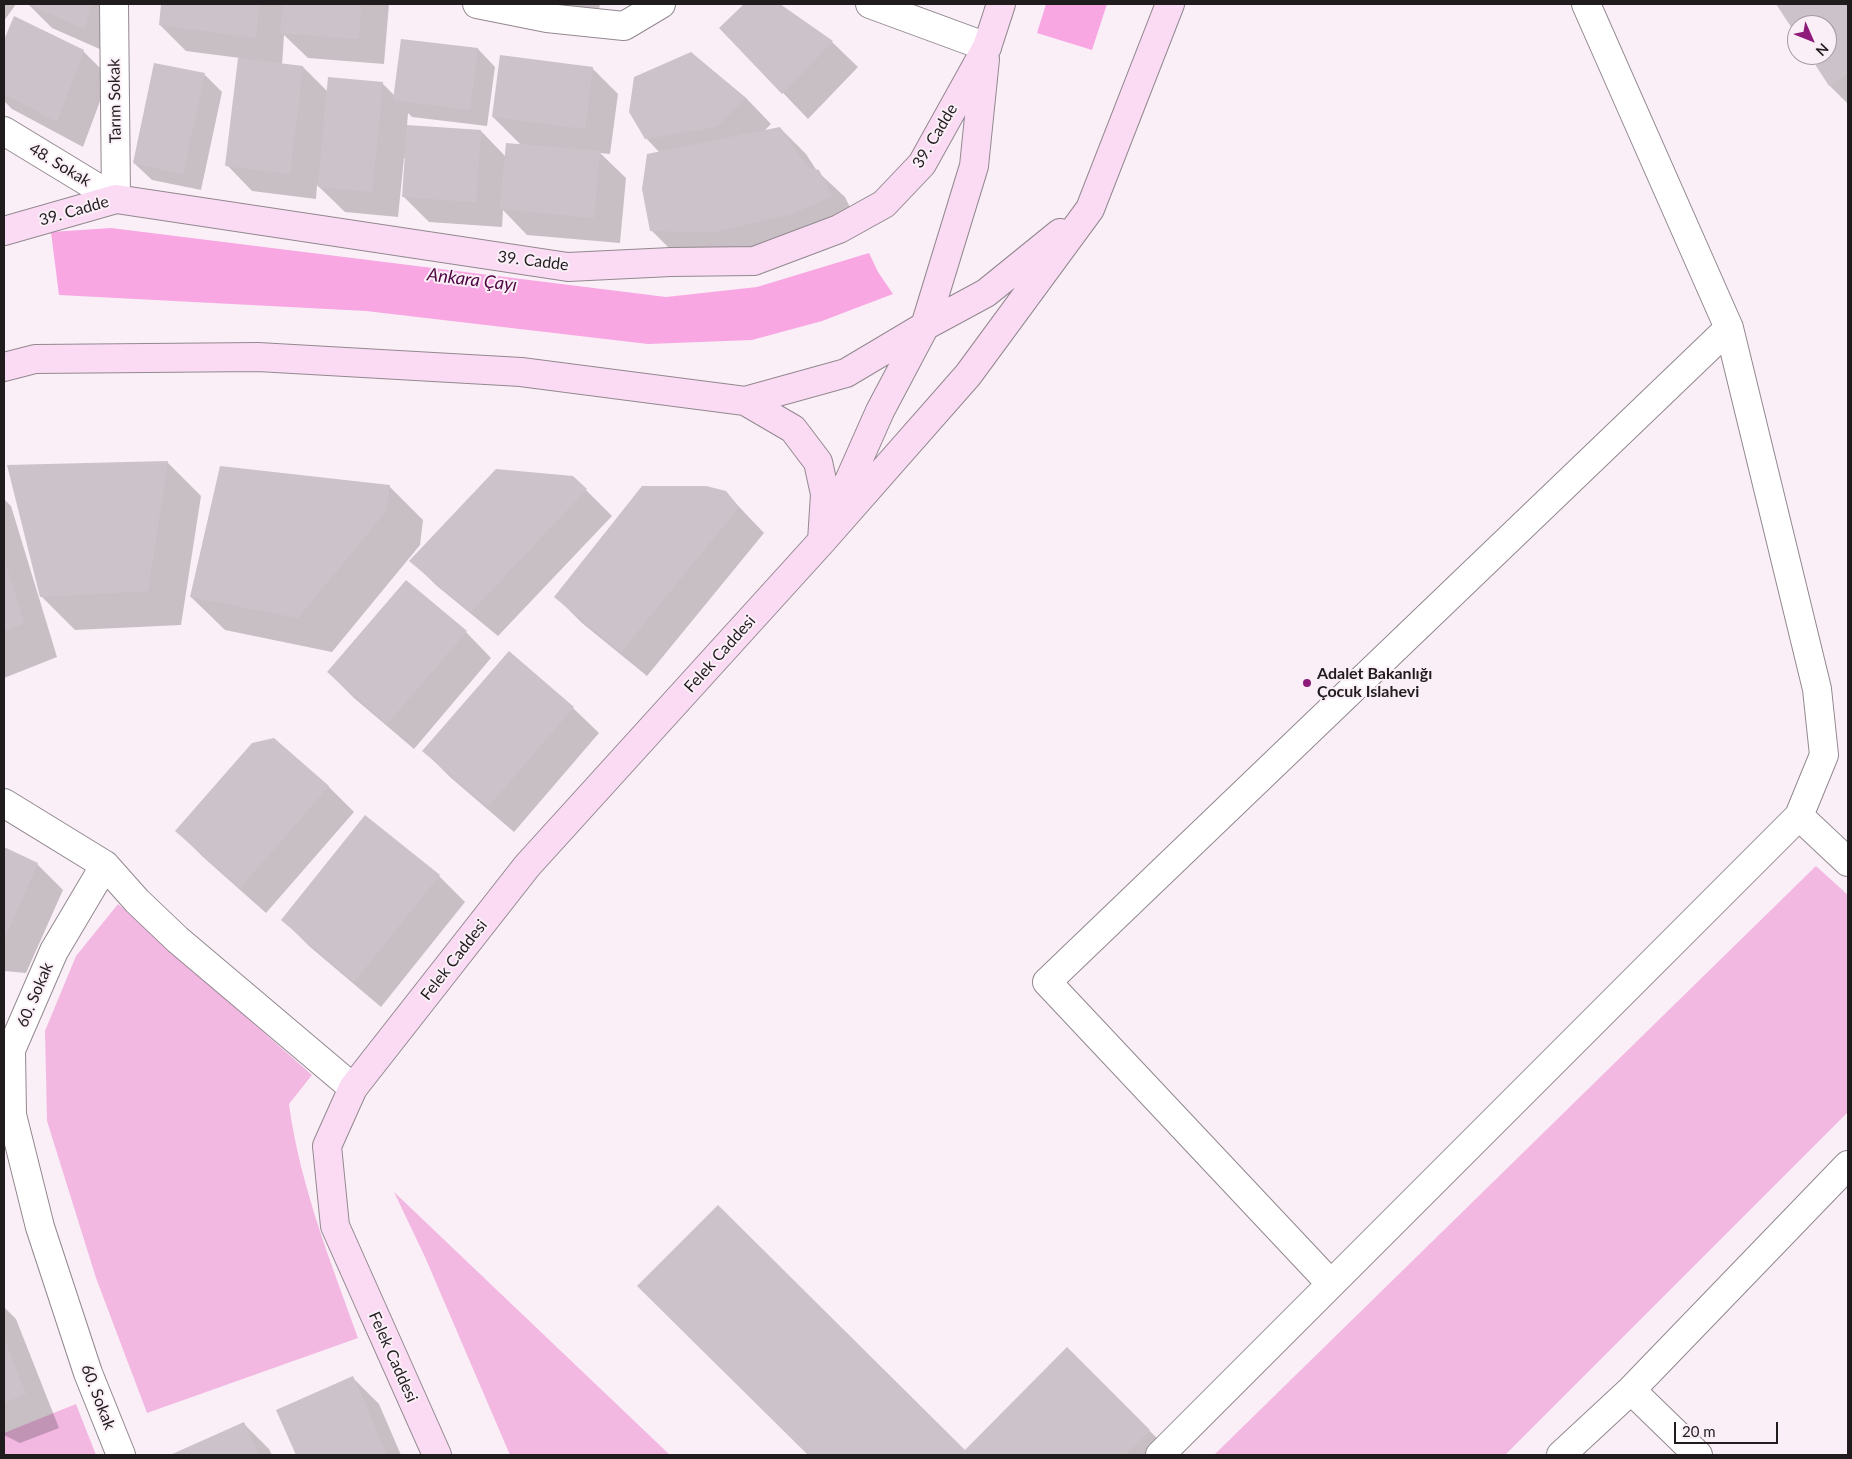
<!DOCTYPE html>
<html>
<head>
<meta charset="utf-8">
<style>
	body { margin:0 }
	#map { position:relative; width:1852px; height:1459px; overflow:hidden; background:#faeff7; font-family:Lato,sans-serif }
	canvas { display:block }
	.frame { position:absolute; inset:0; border:5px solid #201c1e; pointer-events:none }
	.north { position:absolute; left:1787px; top:15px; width:50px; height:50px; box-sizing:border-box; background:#faeff7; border:1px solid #a39ba0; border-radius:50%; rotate:134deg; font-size:14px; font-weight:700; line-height:20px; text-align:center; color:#201c1e }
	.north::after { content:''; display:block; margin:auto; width:18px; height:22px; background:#8e1a7a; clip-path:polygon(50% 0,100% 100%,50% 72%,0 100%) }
	.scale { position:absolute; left:1674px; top:1422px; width:104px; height:22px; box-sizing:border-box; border:2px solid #201c1e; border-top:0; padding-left:6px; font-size:15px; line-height:18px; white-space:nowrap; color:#201c1e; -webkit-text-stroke:4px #faeff7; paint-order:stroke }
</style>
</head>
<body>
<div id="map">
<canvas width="1852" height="1459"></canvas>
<div class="frame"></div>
<div class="north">N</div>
<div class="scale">20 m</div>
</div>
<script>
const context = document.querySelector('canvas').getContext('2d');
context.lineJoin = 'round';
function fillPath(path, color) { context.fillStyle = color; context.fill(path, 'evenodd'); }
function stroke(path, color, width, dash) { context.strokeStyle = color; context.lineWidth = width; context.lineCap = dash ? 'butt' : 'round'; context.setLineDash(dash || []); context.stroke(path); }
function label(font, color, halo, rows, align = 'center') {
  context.font = font + ' Lato,sans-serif'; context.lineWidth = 4; context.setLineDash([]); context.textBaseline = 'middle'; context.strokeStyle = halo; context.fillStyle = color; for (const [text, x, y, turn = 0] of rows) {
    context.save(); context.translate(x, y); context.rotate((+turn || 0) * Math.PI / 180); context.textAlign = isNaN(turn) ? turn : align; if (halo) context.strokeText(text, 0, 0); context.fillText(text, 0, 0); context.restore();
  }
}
const green = new Path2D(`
	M1816,866L1848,895V1112L1505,1455H1214Z
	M118,904L312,1075L289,1104C300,1186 331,1262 358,1338L147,1413L96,1278L47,1121L45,1031L76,956Z
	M394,1192L670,1455H510L425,1257Z
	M76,1404L96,1455H4V1433Z`);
const water = new Path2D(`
	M1046,4H1107L1092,50L1037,33Z
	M111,228L666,297L757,287L869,253L878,272L893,294L822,321L752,340L648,344L366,311L59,295L51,232Z`);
const shadow = new Path2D(`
	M4,4H16L4,21Z
	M28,4H122L111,54L52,28Z
	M162,4H389L384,64L308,58L284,35L282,65L303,67L328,92L382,83L395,96L478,49L495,67L487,126L412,117L408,113L407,126L481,131L506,157L521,145L493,117L592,68L618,94L610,154L600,153L626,178L620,243L527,235L503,210L502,227L429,222L403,196L406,158H404L398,217L345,212L317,185L316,199L252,191L227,165L240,58L186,51L160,25Z
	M545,4H600L599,9L586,12Z
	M745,4H778L832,42L858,67L808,119L721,28Z
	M1778,4H1848V104L1830,86L1810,55H1827V25H1797V34Z
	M15,18L83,51L109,77L83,147L12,109L4,101V43Z
	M691,53L746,98L771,124L764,131L780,128L806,154L817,171L845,197L857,222L819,240L677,256L651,230L660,153L646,138Z
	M205,75L222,92L201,190L152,180L134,163Z
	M167,462L201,496L181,625L75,630L41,596Z
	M573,477L612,516L498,636L437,586L411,561Z
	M389,486L423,520L420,545L332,652L225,630L191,597Z
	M725,492L764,533L647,676L582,623L556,597Z
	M4,499L11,506L57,657L4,678Z
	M466,632L491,658L414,749L354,698L328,672Z
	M573,708L599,733L514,832L450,777L424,751Z
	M328,786L354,812L266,913L203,857L177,831Z
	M4,848L37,864L63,890L26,973L4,971Z
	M439,876L465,902L381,1007L309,946L283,920Z
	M639,1286L965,1452L1067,1349L1174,1455H810Z
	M4,1307L16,1319L59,1428L20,1443L4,1435Z
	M353,1378L379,1404L401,1455H297L278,1410Z
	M243,1423L269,1449L272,1455H173Z`);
const building = new Path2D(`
	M28,4H91L85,29Z
	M161,4H259L256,38L159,25Z
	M283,4H361L359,39L280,33Z
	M744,4H780L833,41L782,94L719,28Z
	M1776,4H1848V74L1829,86L1809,55H1827V25H1797V36Z
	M14,16L84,50L57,122L4,94V40Z
	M401,39L478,48L470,110L393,100Z
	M691,52L746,98L716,127L645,139L629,112L634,77Z
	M500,55L593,67L585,129L492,117Z
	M238,58L303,66L290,174L225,166Z
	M154,63L205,73L183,174L133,163Z
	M328,77L383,82L372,192L318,187Z
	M407,125L481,130L476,202L402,197Z
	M780,127L807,167L819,170L832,196L792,214L715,232L650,231L642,189L647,154Z
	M506,143L600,151L594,218L500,209Z
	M168,461L148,591L40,597L7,465Z
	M220,466L390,485L386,511L298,618L190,597Z
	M496,469L573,476L587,489L471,612L409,561Z
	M642,486H706L726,491L739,507L621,652L554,597Z
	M4,558L24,623L4,631Z
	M406,580L467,631L387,724L327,672Z
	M509,651L574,707L488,807L422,751Z
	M274,738L329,786L240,888L175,831L252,743Z
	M365,815L440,875L354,982L281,920Z
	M4,847L38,863L4,940Z
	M718,1205L965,1450L1067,1347L1150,1430L1125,1455H808L637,1286Z
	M4,1338L26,1394L4,1403Z
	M353,1376L387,1455H296L276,1410Z
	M244,1422L259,1455H170Z`);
const street = new Path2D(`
	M114,4L116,199
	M477,4L547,18L624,26L661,4
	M870,4L987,47
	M4,131L116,199
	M4,803L105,865
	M1799,816L1848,862
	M1331,1284L1047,982L1729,328
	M1631,1390L1698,1455
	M121,1455L88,1373L40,1227L12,1115L11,1050L54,951L105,865L137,901L178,940L353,1088
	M1160,1455L1799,816L1824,755L1817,689L1729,328L1586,4
	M1561,1455L1631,1390L1848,1165`);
const secondary = new Path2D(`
	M4,231L116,199L568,267L671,262L754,261L839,229L884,204L922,164L987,47L1001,4
	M4,367L35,359L258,357L521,372L745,401L793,429L818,462L825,494L822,541
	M745,401L846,373L925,326L986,293L1060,233
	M833,517L880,411L925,326L974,166L985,59
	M437,1455L335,1226L327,1146L353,1088L527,866L822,541L968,375L1090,209L1170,4`);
const markers = [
	[1307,683,5,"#8e1a7a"]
];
const streetNames = [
	["Tarım Sokak",115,101,-91],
	["39. Cadde",935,136,-59],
	["48. Sokak",60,165,31],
	["39. Cadde",74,211,-16],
	["39. Cadde",533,261,7],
	["Felek Caddesi",720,654,-48],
	["Felek Caddesi",454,960,-52],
	["60. Sokak",35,995,-67],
	["Felek Caddesi",393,1357,66],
	["60. Sokak",98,1397,69]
];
const poiNames = [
	["Adalet Bakanlığı",1317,674],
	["Çocuk Islahevi",1317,692]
];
const waterNames = [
	["Ankara Çayı",472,280,7]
];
fillPath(green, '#f2b8e2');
fillPath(water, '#f8a7e3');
fillPath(shadow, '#0003');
fillPath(building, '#ccc2c9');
stroke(street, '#92888f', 30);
stroke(secondary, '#92888f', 30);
stroke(street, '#fff', 28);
stroke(secondary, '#fadbf3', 28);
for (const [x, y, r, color] of markers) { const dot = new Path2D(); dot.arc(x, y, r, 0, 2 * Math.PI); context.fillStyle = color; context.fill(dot); stroke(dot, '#faeff7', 2); }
label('16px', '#201c1e', '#faeff7', streetNames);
label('bold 16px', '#201c1e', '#faeff7', poiNames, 'left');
label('italic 18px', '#4d0541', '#faeff7', waterNames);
</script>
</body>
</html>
